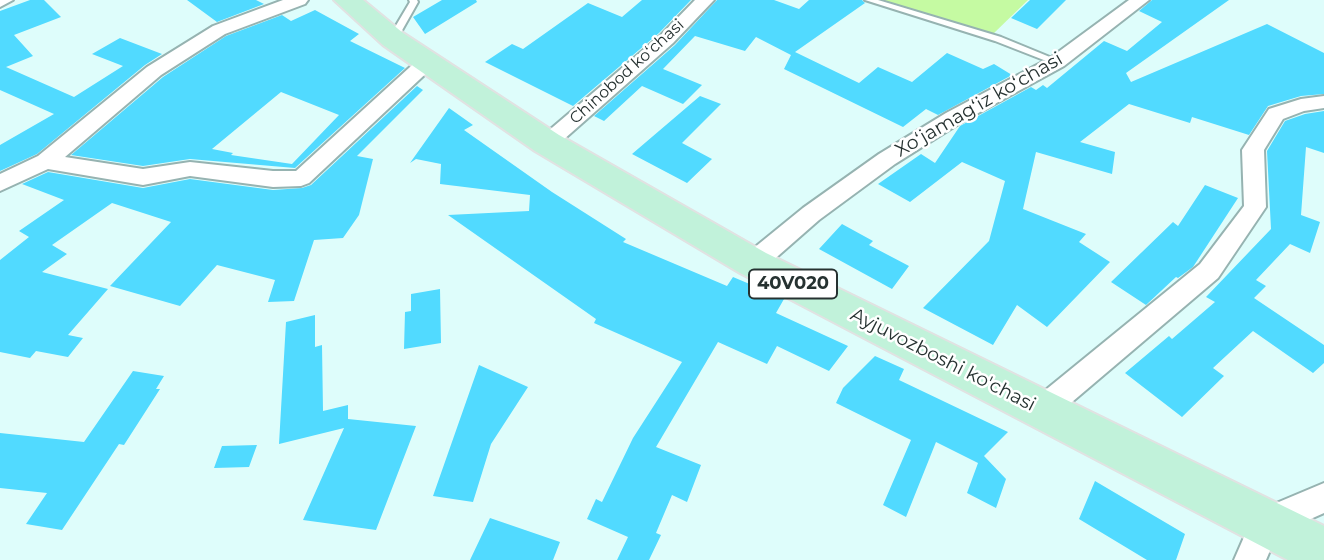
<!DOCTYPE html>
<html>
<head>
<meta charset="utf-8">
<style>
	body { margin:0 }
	canvas { display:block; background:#defdfb }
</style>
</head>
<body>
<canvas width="1324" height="560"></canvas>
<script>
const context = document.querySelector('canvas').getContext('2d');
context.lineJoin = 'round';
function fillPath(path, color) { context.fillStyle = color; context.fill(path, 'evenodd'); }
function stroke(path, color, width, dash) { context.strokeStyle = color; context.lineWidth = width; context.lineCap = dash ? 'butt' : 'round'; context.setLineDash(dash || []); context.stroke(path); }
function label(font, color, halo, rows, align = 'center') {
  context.font = font + ' Montserrat,sans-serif'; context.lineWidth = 5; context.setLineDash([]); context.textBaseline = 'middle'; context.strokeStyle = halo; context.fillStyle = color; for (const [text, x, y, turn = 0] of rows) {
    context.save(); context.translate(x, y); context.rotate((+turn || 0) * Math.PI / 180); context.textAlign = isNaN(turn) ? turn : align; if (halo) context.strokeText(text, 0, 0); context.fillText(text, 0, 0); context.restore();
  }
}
const green = new Path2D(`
	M872,0H1028L992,35Z`);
const building = new Path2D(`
	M30,0H44L61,17L14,35L33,56L6,67L74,97L123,66L92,54L120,38L162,54L145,65L37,154L0,171V145L54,114L0,90V11Z
	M187,0H256L264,4L217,22Z
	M442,0H476L477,2L425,34L413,17Z
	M642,0H691L659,33L573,106L485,62L512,44L523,49L588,3L622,17Z
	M717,0H774L799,9L809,0H862L865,3L795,52L859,83L878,67L912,82L947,53L983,69L994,64L1012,75L938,115L926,109L903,127L784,69L791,55L756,37L745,51L695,36L663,69L702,85L683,104L642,86L604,121L594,116L675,45Z
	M1030,0H1066L1037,29L1011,18Z
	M1152,0H1229L1126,73L1131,82L1267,24L1324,53V94L1301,96L1268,106L1249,135L1192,117L1190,123L1129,104L1080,142L1115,152L1112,174L1036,152L1023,209L1086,234L1079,242L1110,262L1047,327L1017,305L993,345L923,308L989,241L1005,181L962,162L910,202L878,184L921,154L935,163L960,126L1031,87L1036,90L1043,85L1047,88L1104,41L1127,51L1162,22L1139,11Z
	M315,10L359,34L350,41L405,68L295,168L190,159L143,166L71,155L163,77L226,36L282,15L291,21ZM281,92L339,115L292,164L231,155L233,153L212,149Z
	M417,86L423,90L357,156L373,159L359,215L343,238L314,240L294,301L268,302L275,280L217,265L180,306L110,286L171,222L112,203L52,245L67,254L42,272L108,289L68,335L83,338L68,357L36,351L30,358L0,352V260L29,237L19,231L64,200L22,184L48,172L143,188L190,179L273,190L302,188L311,185Z
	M700,96L721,104L682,143L712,159L687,183L632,154Z
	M449,108L473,125L464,130L552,192L626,239L623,242L727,286L733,277L778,296L784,299L776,313L848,346L829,371L777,346L767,364L718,342L656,447L701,465L687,502L672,495L656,533L661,535L649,560H617L628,537L587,519L596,499L602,502L633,438L682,362L594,323L596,319L448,215L529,211L530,195L440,184L441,164L416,159L410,163Z
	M1324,111V153L1306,147L1301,215L1320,222L1310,253L1290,244L1256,280L1266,286L1254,298L1324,345V363L1313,373L1253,331L1213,368L1224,376L1182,417L1125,373L1169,336L1172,339L1215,302L1206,297L1271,229L1267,151L1285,121L1305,114Z
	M1205,185L1238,198L1193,267L1178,278L1176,277L1146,305L1111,282L1173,222L1178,226Z
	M842,224L873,241L869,245L909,266L892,289L819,249Z
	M440,289L441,343L404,349L405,312L411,311V294Z
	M315,315V347L322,345L323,411L348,405V419L416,426L376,530L303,520L344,428L279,444L286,322Z
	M875,356L904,369L899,380L1008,432L984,456L1006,479L996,508L967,493L978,463L936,442L906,517L883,505L911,440L836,403L843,388Z
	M479,365L528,387L491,444L473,502L433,496Z
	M133,371L164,376L156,389H160L124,445L119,444L62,530L26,524L47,493L0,488V433L84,442Z
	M257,445L249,467L214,468L222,446Z
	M1095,481L1185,534L1176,560H1147L1079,519Z
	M490,518L560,542L553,560H470Z`);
const lane = new Path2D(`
	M409,0H417L418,2L396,41H390L388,39L410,2Z
	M865,0H878L1001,37L1062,62L1060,64H1054L995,41Z`);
const street = new Path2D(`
	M0,0H13L0,7Z
	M283,0H308L305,4L225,34L161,75L65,157L143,169L190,162L273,171H296L421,57H435L437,61L435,65L309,183L301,186L273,187L190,176L143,185L48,169L0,191V174L38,156L147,67L213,26Z
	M695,0H714L673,43L554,148H540L537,143L540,138L661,35Z
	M1129,0H1149L1064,66L960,123L895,164L819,220L762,270L753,272L744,270L741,263L744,256L803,208L879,154L946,113L1050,58Z
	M1324,96V108L1304,111L1283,119L1264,150L1266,207L1218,278L1052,419L1042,423L1032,419L1028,410L1032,401L1200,264L1244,206L1242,150L1269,109L1301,99Z
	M1324,483V513L1277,534L1266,560H1234L1255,512Z`);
const primary = new Path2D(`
	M334,0H363L403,33L559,135L766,253L1324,526V560H1288L740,273L535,151L383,45Z`);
const farStreetnames = [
	["Chinobod koʻchasi",627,72,-42]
];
const shields = [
	[793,284,88]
];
const shieldNames = [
	["40V020",793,284]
];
const streetNames = [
	["Xoʻjamagʻiz koʻchasi",979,105,-30],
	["Ayjuvozboshi ko'chasi",943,360,27]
];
fillPath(green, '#c5faa2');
fillPath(building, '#51daff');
stroke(lane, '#96b3b1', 4);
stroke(street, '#96b3b1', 4);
stroke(primary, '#e1e2e2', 4);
fillPath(lane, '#fff');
fillPath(street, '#fff');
fillPath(primary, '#c1f2da');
label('16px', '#263231', '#fff', farStreetnames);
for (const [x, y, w] of shields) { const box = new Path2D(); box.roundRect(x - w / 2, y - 14.5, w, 29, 5); context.fillStyle = '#fff'; context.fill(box); stroke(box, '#263231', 2); }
label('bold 18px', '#263231', null, shieldNames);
label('19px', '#263231', '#fff', streetNames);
</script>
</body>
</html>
